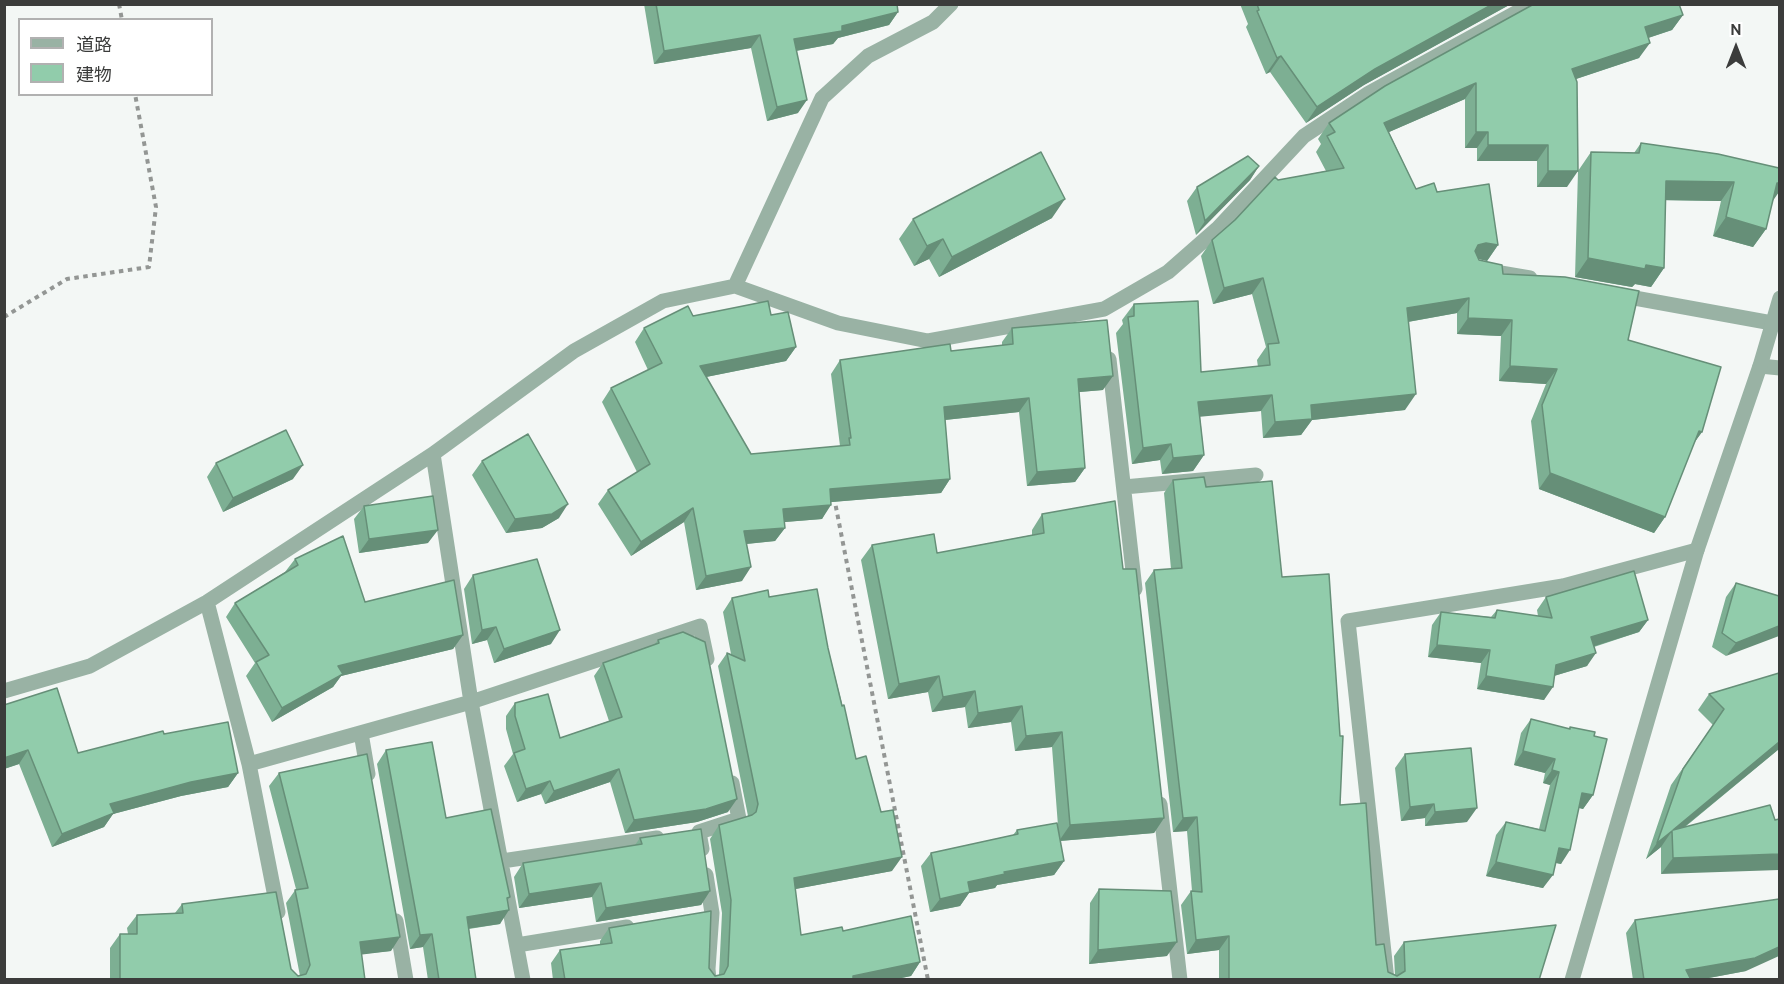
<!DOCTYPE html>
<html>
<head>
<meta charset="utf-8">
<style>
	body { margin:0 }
	#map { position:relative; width:1784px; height:984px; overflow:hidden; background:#f3f7f5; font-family:Cabin,"Noto Sans JP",sans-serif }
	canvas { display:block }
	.frame { position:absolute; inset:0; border:6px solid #3b3c3b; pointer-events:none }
	.legend { position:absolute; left:18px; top:18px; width:195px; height:78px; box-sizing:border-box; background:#fff; border:2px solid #b1b1b1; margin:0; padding:8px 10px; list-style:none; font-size:18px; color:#3b3c3b }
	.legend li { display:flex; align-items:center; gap:12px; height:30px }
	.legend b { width:30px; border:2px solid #b1b1b1 }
	.north { position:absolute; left:1706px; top:18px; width:60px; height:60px; -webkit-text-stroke:4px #fff; paint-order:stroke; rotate:0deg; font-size:16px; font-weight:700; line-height:24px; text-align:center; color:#3b3c3b }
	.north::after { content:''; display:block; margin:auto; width:21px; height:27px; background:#3b3c3b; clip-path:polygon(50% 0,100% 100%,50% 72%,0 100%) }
</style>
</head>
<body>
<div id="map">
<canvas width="1784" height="984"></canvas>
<div class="frame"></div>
<ul class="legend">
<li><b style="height:8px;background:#99b2a4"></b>道路</li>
<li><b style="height:16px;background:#91ccab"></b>建物</li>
</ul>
<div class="north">N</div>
</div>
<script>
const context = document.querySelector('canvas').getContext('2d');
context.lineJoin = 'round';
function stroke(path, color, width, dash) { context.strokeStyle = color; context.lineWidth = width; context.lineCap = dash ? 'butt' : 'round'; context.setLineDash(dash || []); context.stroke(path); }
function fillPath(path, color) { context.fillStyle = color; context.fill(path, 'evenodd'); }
const path = new Path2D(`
	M119,4L122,20
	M4,317L67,279L149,267L156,207L135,94
	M834,497L928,980`);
const service = new Path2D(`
	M1483,270L1530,278
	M1618,295L1772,323
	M1760,366L1780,368`);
const minor = new Path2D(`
	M735,286L822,98L868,56L933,22L951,4
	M1109,359L1135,589
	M433,454L471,702L523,980
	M1124,487L1256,475
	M207,602L249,764L278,912
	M4,691L90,666L207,602L433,454L574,351L663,301L735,286L838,323L928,341L1104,309L1168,272L1217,229L1304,136L1369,93L1532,4
	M361,733L368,774
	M249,764L471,702L700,626L707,659
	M1160,804L1180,980
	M702,849L699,832L739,819L732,783
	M502,861L657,838
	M706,875L712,913L708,969L709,980
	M396,921L406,980
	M517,945L627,927
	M1387,980L1348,621L1563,586L1697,550`);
const tertiary = new Path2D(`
	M1572,980L1697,550L1760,366L1780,298`);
const wall = new Path2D(`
	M644,4H897L898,12L889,25L838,38L833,44L796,51L798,113L767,121L751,48L654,64Z
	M1240,4H1511L1364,85L1306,123L1270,72L1266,74L1246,27L1248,24Z
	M1683,15L1672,30L1648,38L1639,58L1576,79L1567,187H1537V161H1477V148H1465V99L1389,132L1416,189L1437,192L1498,245L1487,261L1479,259V260L1503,274L1628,340L1702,432L1694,443L1665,517L1654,533L1539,489L1531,421L1546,384L1499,381L1501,336L1457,334V313L1408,322L1405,410L1312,420L1301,435L1263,438L1261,411L1200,416L1204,455L1193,471L1162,474L1160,460L1132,464L1116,333L1123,324L1122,320L1134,304L1201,372L1258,367L1257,360L1266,347L1252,294L1213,304L1201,256L1212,240L1278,180L1326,171L1316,152L1321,144L1318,139L1329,123Z
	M1641,143L1718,154L1772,202L1766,229L1753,247L1713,236L1721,201L1665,200L1664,268L1651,287L1635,284L1632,287L1575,277L1578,171L1591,152L1634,153Z
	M1259,166L1250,180L1196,235L1187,201L1197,187Z
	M1052,218L939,277L929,259L914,266L899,239L913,219Z
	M771,315L796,347L786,361L706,377L751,454L840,446L831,374L840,360L951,351L1002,345V342L1012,328L1103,390L1079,392L1085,468L1075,482L1027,486L1019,412L945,420L950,479L941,493L831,502L822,519L784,522L785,528L775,541L747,544L742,581L696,590L684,522L631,556L598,504L608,490L637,472L602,402L611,388L648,370L635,342L644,328L693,316Z
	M482,461L559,518L542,528L506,533L472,475Z
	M216,463L293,479L223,512L207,477Z
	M1173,480L1206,487L1282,577L1376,945L1388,972L1395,975L1394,956L1404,942L1539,980H1219V950L1187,954L1181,905L1191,891H1192L1187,831L1173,832L1145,583L1154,570L1171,569L1164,493Z
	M364,506L428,543L359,553L354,519Z
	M1042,514L1123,569L1164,818L1154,833L1060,841L1064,861L1054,875L997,885L995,888L969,893L960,906L930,912L921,866L931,853L1013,835L1017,830L1058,826L1052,747L1015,751L1011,722L968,728L965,707L932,712L928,692L888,699L861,560L872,545L937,553L1032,535V530Z
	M295,559L365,602L463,635L453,649L341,676L333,687L272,722L246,676L255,663L226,617L235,603L285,572Z
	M473,575L551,644L494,663L487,640L472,644L464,589Z
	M1736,583L1779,596L1726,656L1712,647L1726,597Z
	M769,597L828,648L856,759L892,871L795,889L801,935L843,931L920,962L911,976L892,980H553L551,963L560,950L600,945V941L609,928L709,968L715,976L719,975L722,913L710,839L719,825L748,816L718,666L727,653L731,654L723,612L732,598Z
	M1546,597L1648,620L1639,632L1594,647L1587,666L1554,676L1544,700L1477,689L1481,663L1428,657L1432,625L1441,612L1491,617L1497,610L1538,616L1537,610Z
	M658,640L728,812L697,822L625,833L610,782L545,804L541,794L517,802L504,766L513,754L506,729V716L515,703L560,738L609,721L594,676L603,663L654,645Z
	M1779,673V749L1685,827L1770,805L1661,874V847L1646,859L1671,785L1713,725L1698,710L1709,694Z
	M4,705L78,753L164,734L238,773L228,787L181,796L113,814L104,827L52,847L19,764L4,769Z
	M1531,719L1569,729L1570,727L1594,736L1593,795L1583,809L1579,808L1561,864L1555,863L1543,888L1486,876L1496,835L1506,822L1539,829L1550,785L1543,783L1545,773L1514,765L1521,733Z
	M386,750L446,818L510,897L508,900L500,924L469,929L476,980H428L423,947L410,949L377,764Z
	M1405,754L1467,822L1425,826V818L1401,821L1395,768Z
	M279,773L391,951L361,954L365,980H110V948L120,934H128L127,928L137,915L175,913L182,904L291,969L298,976H300L286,903L296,889L269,786Z
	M640,838L710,891L701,905L596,922L592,897L519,908L514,877L523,863L635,845Z
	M1099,889L1167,956L1089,964L1090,903Z
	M1635,920L1746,971L1698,980H1633L1626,933Z`);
const shadedWall = new Path2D(`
	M1493,4H1511L1364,85L1306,123L1317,107L1375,69Z
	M898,12L889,25L838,38L833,44L784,53L794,39L842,26Z
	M1683,15L1672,30L1633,43L1645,27Z
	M760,35L751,48L654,64L664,51Z
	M1650,43L1639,58L1561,84L1572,69Z
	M1281,56L1270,72L1266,74L1277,58Z
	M1476,83L1465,99L1373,139L1384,123Z
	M807,100L798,113L767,121L777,107Z
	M1476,132H1488L1477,148H1465Z
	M1488,145H1548L1537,161H1477Z
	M1259,166L1250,180L1196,235L1205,221Z
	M1548,171H1578L1567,187H1537Z
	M1666,181L1734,182L1721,201L1653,200Z
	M1777,183H1779V192L1772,202Z
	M1065,199L1052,218L939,277L952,257Z
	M1726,217L1766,229L1753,247L1713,236Z
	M943,239L929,259L914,266L927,246Z
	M1486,243L1498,245L1487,261L1475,258L1467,261L1478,245Z
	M1588,258L1646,265L1664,268L1651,287L1635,284L1632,287L1575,277Z
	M1263,278L1252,294L1213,304L1224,288Z
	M1469,298L1457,313L1396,324L1407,308Z
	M1468,318L1512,320L1501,336L1457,334Z
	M796,347L786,361L691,380L700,366Z
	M1510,366L1557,369L1546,384L1499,381Z
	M1113,376L1103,390L1068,393L1078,379Z
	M1416,394L1405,410L1312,420L1301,435L1263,438L1275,422L1311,405Z
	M1272,395L1261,411L1187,418L1198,402Z
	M1029,398L1019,412L935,421L944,407Z
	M1699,431L1702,432L1691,447Z
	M1171,444L1160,460L1132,464L1143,448Z
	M1204,455L1193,471L1162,474L1173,458Z
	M303,465L293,479L223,512L233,498Z
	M1085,468L1075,482L1027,486L1037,472Z
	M1550,473L1665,517L1654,533L1539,489Z
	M950,479L941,493L820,503L830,489Z
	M568,504L559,518L542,528L506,533L515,519Z
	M831,505L822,519L773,523L783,509Z
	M693,508L684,522L631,556L641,542Z
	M785,528L775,541L735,545L744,531Z
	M438,530L428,543L359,553L369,539Z
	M751,567L742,581L696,590L706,576Z
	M1648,620L1639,632L1582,650L1591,637Z
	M1779,626V636L1726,656L1736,643Z
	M496,627L487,640L472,644L482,630Z
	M560,630L551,644L494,663L504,649Z
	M463,635L453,649L341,676L333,687L272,722L282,708L338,666Z
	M1437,645L1490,650L1481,663L1428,657Z
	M1596,653L1587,666L1547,678L1556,665Z
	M939,676L928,692L888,699L899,684Z
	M1486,676L1553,687L1544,700L1477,689Z
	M975,691L965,707L932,712L943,697Z
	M1022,706L1011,722L968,728L978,713Z
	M1062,732L1052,747L1015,751L1026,736Z
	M1779,742V749L1672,837L1673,830Z
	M28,750L19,764L4,769V758Z
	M1523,751L1555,759L1545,773L1514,765Z
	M619,769L610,782L545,804L554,791Z
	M1552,770L1559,772L1550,785L1543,783Z
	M238,773L228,787L181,796L113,814L104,827L52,847L62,834L110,804L191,782Z
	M550,781L541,794L517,802L526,789Z
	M1582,793L1593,795L1583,809L1573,806Z
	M737,799L728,812L697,822L625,833L634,820Z
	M1434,804L1425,818L1401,821L1410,807Z
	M1477,808L1467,822L1425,826L1435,812Z
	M1197,817L1187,831L1173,832L1183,818Z
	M1164,818L1154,833L1059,841L1070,825Z
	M1672,831L1661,847L1646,859L1657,843Z
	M1559,848L1570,850L1561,864L1549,861Z
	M1779,854V870L1661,874L1673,858Z
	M902,857L892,871L785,891L794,878Z
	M1064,861L1054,875L997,885L995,888L969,893L960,906L930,912L940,899L968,882L1004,872Z
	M1496,862L1553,875L1543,888L1486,876Z
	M601,883L592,897L519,908L529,894Z
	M710,891L701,905L596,922L606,908Z
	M509,910L500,924L458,930L467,917Z
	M432,934L423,947L410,949L420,935Z
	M1229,936L1219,950L1187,954L1196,940Z
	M400,937L391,951L350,956L360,942Z
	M1177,942L1167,956L1089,964L1098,950Z
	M1779,947V956L1746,971L1698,980H1679L1686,970Z
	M920,962L911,976L892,980H851L853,976Z`);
const building = new Path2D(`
	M656,4H897L898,12L842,26V31L794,39L807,100L777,107L760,35L664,51Z
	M1257,4H1493L1375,69L1317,107L1281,56L1277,58L1257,11L1259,10Z
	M1534,4H1679L1683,15L1645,27L1650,43L1572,69L1577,82L1578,171H1548V145H1488V132H1476V83L1384,123L1416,189L1434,183L1437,192L1489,184L1498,245L1486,243L1478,245L1475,251L1479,260L1502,265L1503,274L1565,277L1639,291L1628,340L1721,367L1702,432L1699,431L1665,517L1550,473L1542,405L1557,369L1510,366L1512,320L1468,318L1469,298L1407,308L1416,394L1311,405L1312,419L1275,422L1272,395L1198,402L1204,455L1173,458L1171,444L1143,448L1128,317L1134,316V304L1198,301L1201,372L1270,365L1268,344L1279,343L1263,278L1224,288L1212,240L1235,220L1275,177L1278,180L1344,168L1327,136L1335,132L1329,123L1385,86Z
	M1641,143L1718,154L1779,168V183H1777L1766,229L1726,217L1734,182L1666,181L1664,268L1646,265L1645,269L1588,258L1591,152L1639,153Z
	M1041,152L1065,199L952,257L943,239L927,246L913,219Z
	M1248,156L1259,166L1205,221L1197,187Z
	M768,301L771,315L788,312L796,347L700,366L751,454L850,445L849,438H851L840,360L950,344L951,351L1013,344L1012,328L1107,320L1113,376L1078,379L1085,468L1037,472L1029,398L944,407L950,479L830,489L831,505L783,509L785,528L744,531L751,567L706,576L693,508L641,542L608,490L650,464L611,388L662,363L644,328L688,306L693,316Z
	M286,430L303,465L233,498L216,463Z
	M528,434L568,504L552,514L515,519L482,461Z
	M1204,477L1206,487L1272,481L1282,577L1329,574L1340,736H1343L1340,805L1366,803L1376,945L1384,944L1388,972L1397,976L1405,971L1404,942L1556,925L1539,980H1229V936L1196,940L1191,891L1202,892L1197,817L1183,818L1154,570L1182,568L1173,480Z
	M433,496L438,530L369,539L364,506Z
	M1115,501L1123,569H1136L1164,818L1070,825L1062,732L1026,736L1022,706L978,713L975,691L943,697L939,676L899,684L872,545L934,534L937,553L1044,533L1042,514Z
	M343,536L365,602L454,580L463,635L338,666L343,674L282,708L256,662L269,655L235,603L298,565L295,559Z
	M537,559L560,630L504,649L496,627L482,630L473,575Z
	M1634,571L1648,620L1591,637L1596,653L1556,665L1553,687L1486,676L1490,650L1437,645L1441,612L1495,618L1497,610L1552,618L1546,597Z
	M1736,583L1779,596V626L1736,643L1722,633Z
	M817,589L828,648L842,706L844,705L856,759L866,756L881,812L893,810L902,857L794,878L801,935L842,927L843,931L911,916L920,962L853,976V980H565L560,950L612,943L609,928L711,911L709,968L715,976L724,974L728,966L731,900L719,825L752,815L756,812L758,804L727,653L745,661L732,598L768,590L769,597Z
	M683,632L705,642L737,799L706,809L634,820L619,769L554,791L550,781L526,789L514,753L525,749L515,716V703L548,694L560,738L622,717L603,663L659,643L658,640Z
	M1779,673V742L1673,830L1770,805L1775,820L1779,819V854L1673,858L1672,831L1657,843L1683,769L1724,709L1709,694Z
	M57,688L78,753L163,731L164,734L228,722L238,773L191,782L110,804L114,813L62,834L28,750L4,758V705Z
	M1531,719L1570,729V727L1595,732L1594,736L1607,739L1593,795L1582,793L1570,850L1559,848L1553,875L1496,862L1506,822L1545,831L1559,772L1552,770L1555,759L1523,751Z
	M432,742L446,818L491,809L510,897L507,898L509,910L467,917L476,980H439L432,934L420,935L386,750Z
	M1471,748L1477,808L1435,812L1434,804L1410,807L1405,754Z
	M367,754L400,937L360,942L365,980H120V934H137V915L183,913L182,904L276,892L291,969L298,976L306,974L310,965L295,890L308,888L279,773Z
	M1057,823L1064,861L1004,872L1005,874L968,882L970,892L940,899L931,853L1018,834L1017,830Z
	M701,829L710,891L606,908L601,883L529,894L523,863L642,844L640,838Z
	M1099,889L1171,891L1177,942L1098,950Z
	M1779,899V947L1755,958L1686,970L1691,980H1644L1635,920Z`);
stroke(path, '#939694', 4, [4.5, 4.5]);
stroke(service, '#99b2a4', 15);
stroke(minor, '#99b2a4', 15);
stroke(tertiary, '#99b2a4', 15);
fillPath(wall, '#7daf93');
fillPath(shadedWall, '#668f78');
fillPath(building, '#91ccab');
stroke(building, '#668f78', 1.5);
</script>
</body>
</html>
